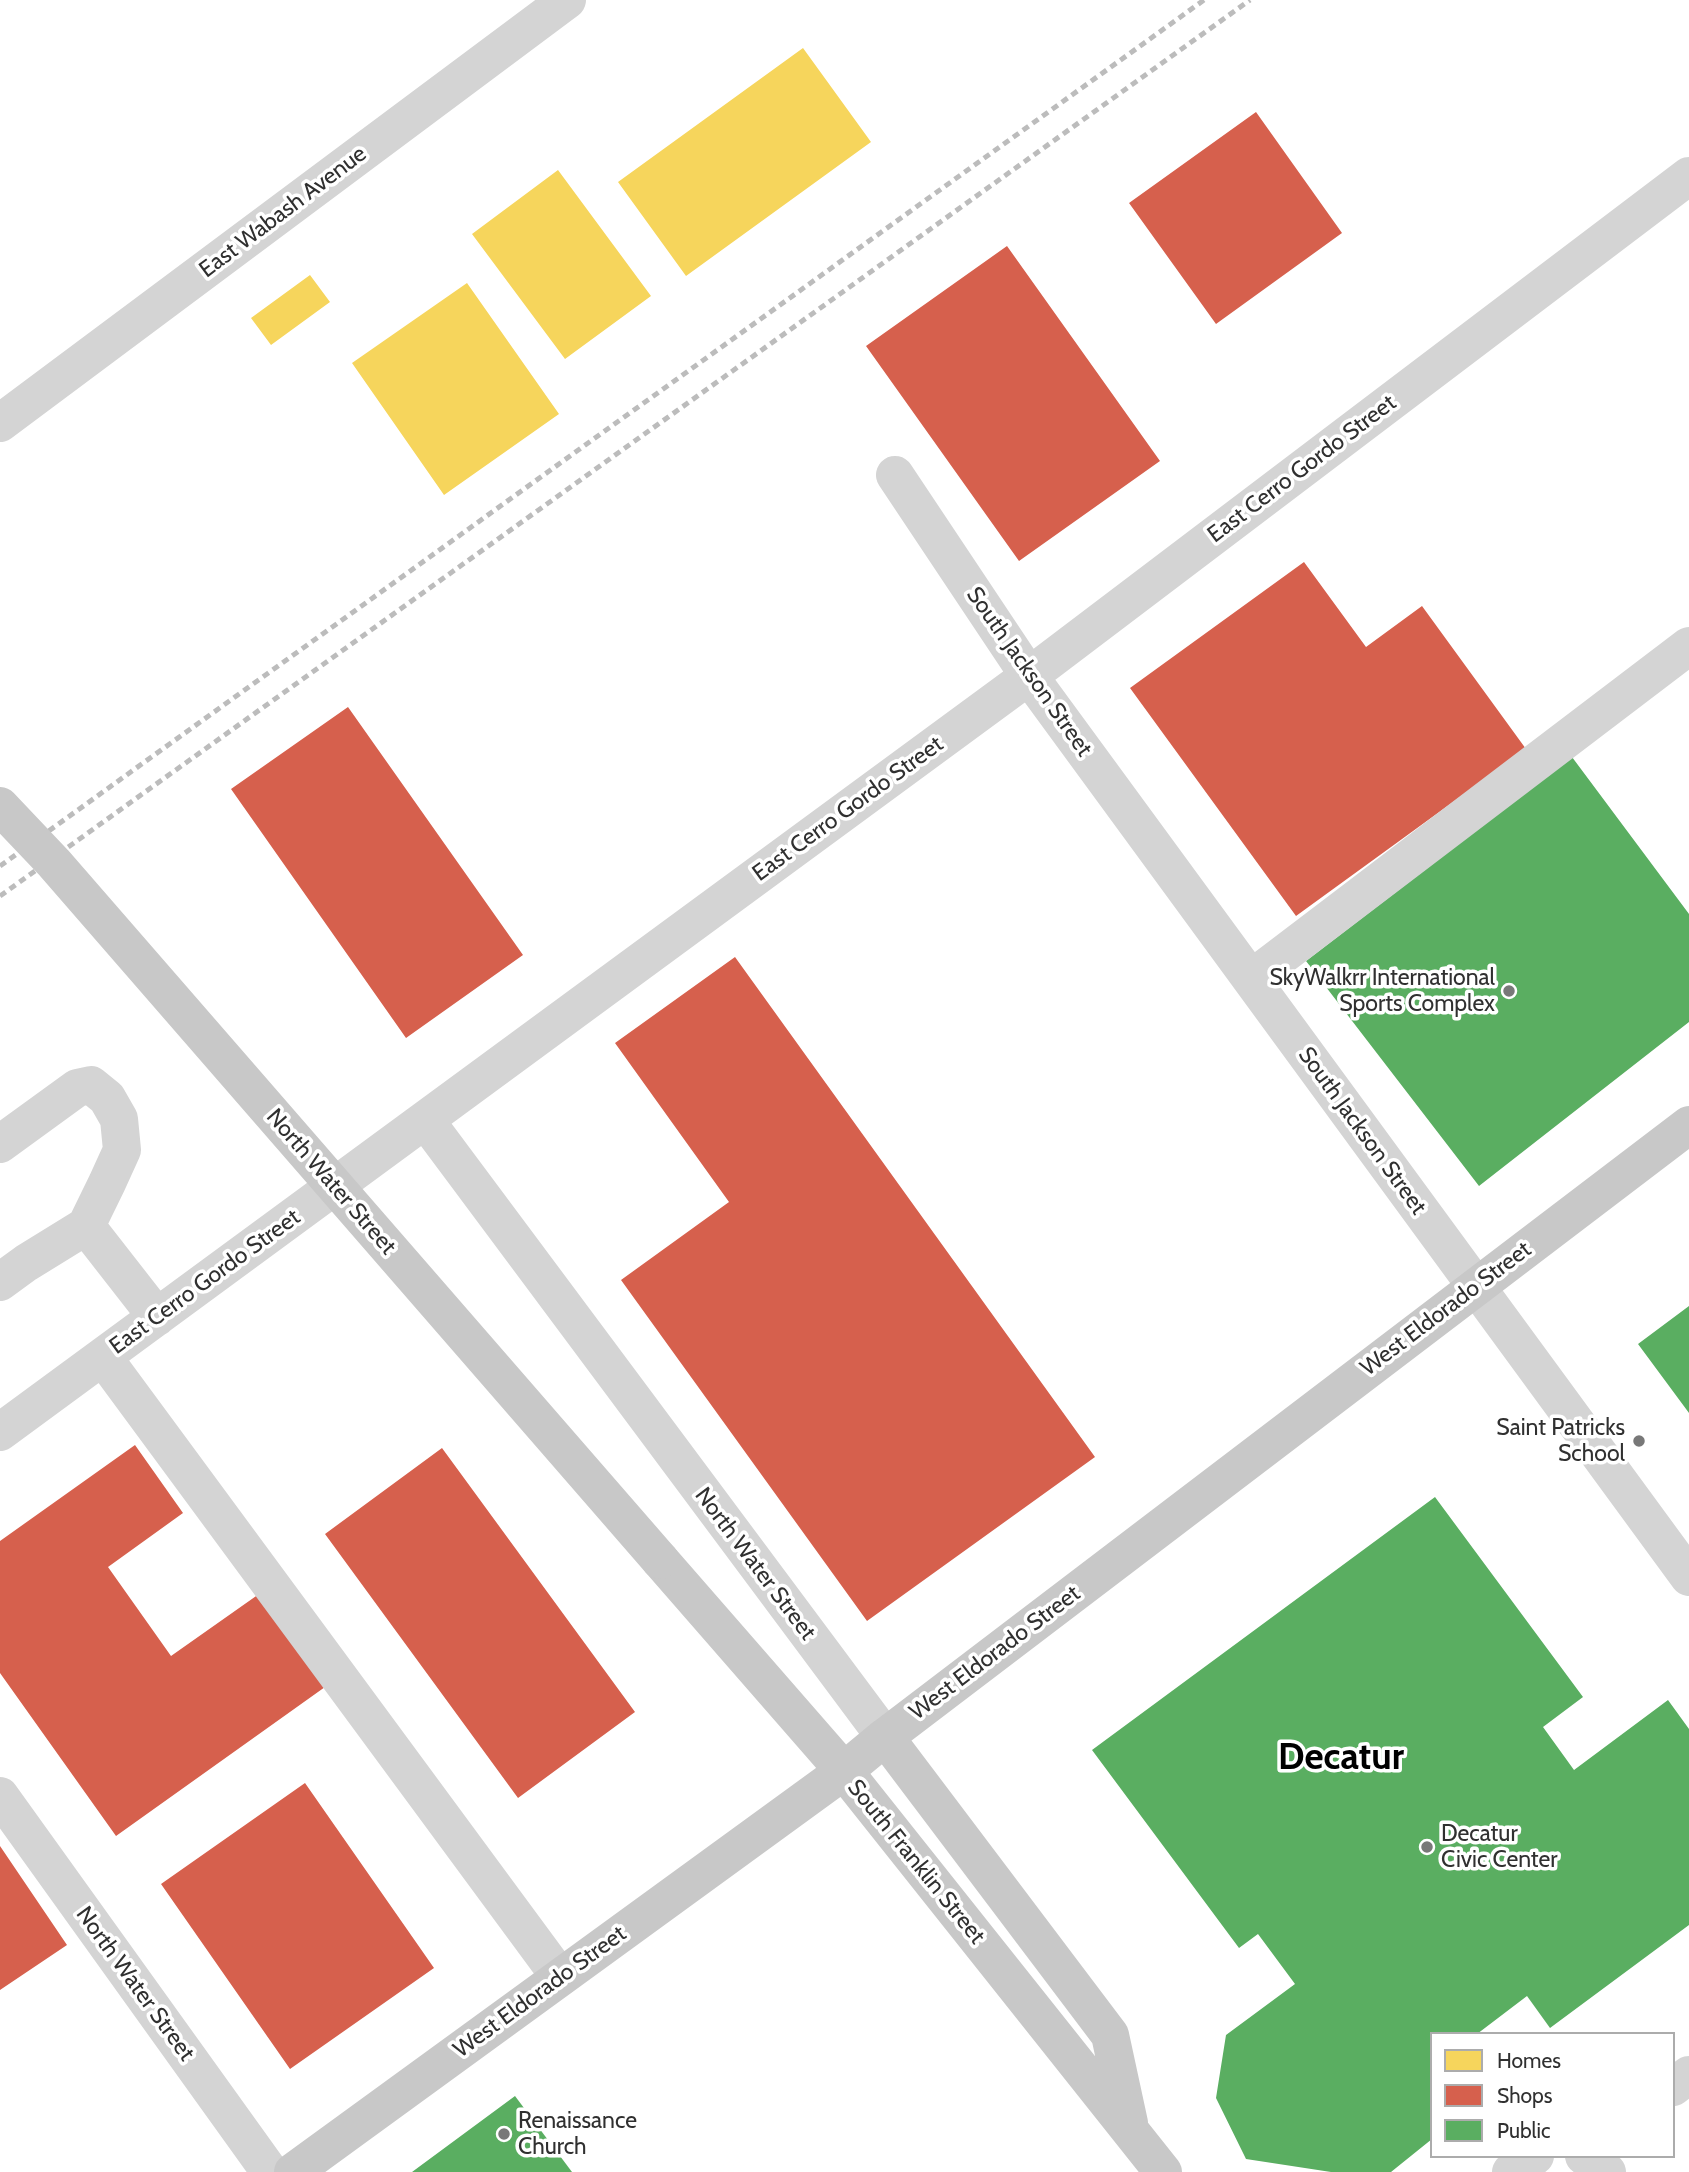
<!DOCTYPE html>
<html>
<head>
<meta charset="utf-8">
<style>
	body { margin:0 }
	#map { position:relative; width:1689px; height:2172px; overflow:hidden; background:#fff; font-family:Cabin,sans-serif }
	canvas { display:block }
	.legend { position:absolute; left:1430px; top:2032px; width:245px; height:126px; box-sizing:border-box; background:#fff; border:2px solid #acacac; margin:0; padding:9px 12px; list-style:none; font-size:21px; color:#303030 }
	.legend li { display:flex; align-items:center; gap:14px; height:35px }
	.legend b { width:35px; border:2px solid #acacac }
</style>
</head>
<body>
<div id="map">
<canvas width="1689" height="2172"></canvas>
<ul class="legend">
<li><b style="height:19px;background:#f6d55c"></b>Homes</li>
<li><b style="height:19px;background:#d6604d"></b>Shops</li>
<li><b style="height:19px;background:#5aae61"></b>Public</li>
</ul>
</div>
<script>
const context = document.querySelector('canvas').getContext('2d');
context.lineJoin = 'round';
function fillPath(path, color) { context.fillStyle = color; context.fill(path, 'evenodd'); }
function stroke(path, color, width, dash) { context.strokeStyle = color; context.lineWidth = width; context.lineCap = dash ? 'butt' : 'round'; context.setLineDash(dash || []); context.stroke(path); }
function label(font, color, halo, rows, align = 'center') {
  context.font = font + ' Cabin,sans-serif'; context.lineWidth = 7; context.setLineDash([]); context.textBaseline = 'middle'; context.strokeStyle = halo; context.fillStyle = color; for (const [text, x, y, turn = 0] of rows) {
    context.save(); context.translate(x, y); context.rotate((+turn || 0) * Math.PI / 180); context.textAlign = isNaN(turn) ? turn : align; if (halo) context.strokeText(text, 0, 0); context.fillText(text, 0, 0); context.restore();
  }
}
const homes = new Path2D(`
	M803,48L871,142L686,276L618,182Z
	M558,170L651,296L565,359L472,234Z
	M310,275L330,302L271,345L251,318Z
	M467,283L559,414L444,495L352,363Z`);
const shops = new Path2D(`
	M1256,112L1342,233L1216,324L1129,203Z
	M1007,246L1160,461L1019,561L866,346Z
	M1304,562L1366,647L1422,606L1526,749L1296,916L1130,688Z
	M348,707L523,955L406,1038L231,789Z
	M735,957L1095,1457L867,1621L621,1280L729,1202L615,1043Z
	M135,1445L183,1513L108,1567L171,1656L259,1594L325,1687L116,1836L0,1673V1541Z
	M442,1448L635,1712L518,1798L325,1534Z
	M305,1783L434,1968L290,2069L161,1884Z
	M0,1846L67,1945L0,1990Z`);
const public = new Path2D(`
	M1572,757L1689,914V1022L1479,1186L1306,961Z
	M1689,1306V1413L1638,1344Z
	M1435,1497L1583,1697L1543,1727L1574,1770L1668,1700L1689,1729V1925L1550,2028L1527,1996L1477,2034H1432V2139L1391,2172H1331L1246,2159L1216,2098L1226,2035L1295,1984L1258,1934L1239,1948L1092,1750Z
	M515,2096L572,2172H412Z`);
const minor = new Path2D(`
	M0,423L567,0
	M895,475L1029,676L1689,1577
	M1251,979L1689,646
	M426,1121L885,1737
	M0,1144L77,1088L91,1085L107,1098L119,1119L122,1150L107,1183L86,1226L26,1263L0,1282
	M86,1226L157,1317
	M103,1357L560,1977
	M0,1432L1029,676L1689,176
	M0,1796L270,2172
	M1673,2087L1689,2075
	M1584,2156L1607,2172
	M1511,2172L1535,2156`);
const major = new Path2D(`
	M660,1560L844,1771L1163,2172
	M885,1737L1110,2035L1129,2123
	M293,2172L844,1771L885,1737L1689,1125`);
const rail = new Path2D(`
	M0,866L1204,0
	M0,896L1250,0`);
const majorBridge = new Path2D(`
	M0,806L54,863L660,1560`);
const markers = [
	[1509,991,7,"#787878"],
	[1639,1441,7,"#787878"],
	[1427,1847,7,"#787878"],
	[504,2134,7,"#787878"]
];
const streetNames = [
	["East Wabash Avenue",283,212,-37],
	["East Cerro Gordo Street",1302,469,-37],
	["South Jackson Street",1029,672,55],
	["East Cerro Gordo Street",848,809,-36],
	["South Jackson Street",1362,1131,54],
	["North Water Street",331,1182,49],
	["East Cerro Gordo Street",205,1282,-36],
	["West Eldorado Street",1446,1309,-37],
	["North Water Street",755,1564,53],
	["West Eldorado Street",995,1653,-37],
	["South Franklin Street",916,1862,51],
	["North Water Street",135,1984,54],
	["West Eldorado Street",540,1992,-36]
];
const poiNames = [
	["SkyWalkrr International",1495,978],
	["Sports Complex",1495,1004],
	["Saint Patricks",1625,1428],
	["School",1625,1454],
	["Decatur",1441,1834,"left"],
	["Civic Center",1441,1860,"left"],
	["Renaissance",518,2121,"left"],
	["Church",518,2147,"left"]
];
const townNames = [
	["Decatur",1341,1758]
];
fillPath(homes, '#f6d55c');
fillPath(shops, '#d6604d');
fillPath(public, '#5aae61');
stroke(minor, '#d4d4d4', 38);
stroke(major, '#c8c8c8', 38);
stroke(rail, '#bcbcbc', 5, [7, 5]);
stroke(majorBridge, '#c8c8c8', 38);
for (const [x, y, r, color] of markers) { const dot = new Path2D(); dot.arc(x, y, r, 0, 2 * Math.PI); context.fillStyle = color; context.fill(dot); stroke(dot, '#fff', 2.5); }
label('23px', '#303030', '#fff', streetNames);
label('23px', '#303030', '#fff', poiNames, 'right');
label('bold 37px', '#000', '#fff', townNames);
</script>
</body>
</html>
